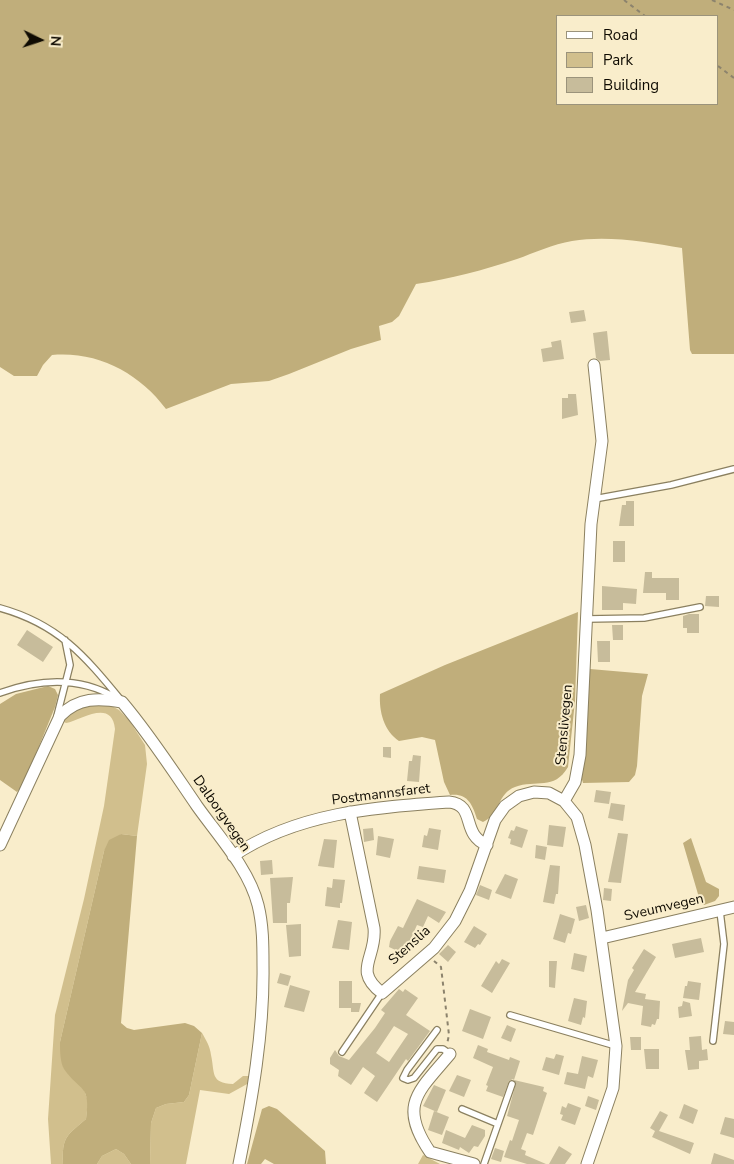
<!DOCTYPE html>
<html>
<head>
<meta charset="utf-8">
<style>
	body { margin:0 }
	#map { position:relative; width:734px; height:1164px; overflow:hidden; background:#f9edcb; font-family:"Nunito Sans",sans-serif }
	canvas { display:block }
	.legend { position:absolute; left:556px; top:15px; width:162px; height:90px; box-sizing:border-box; background:#f9edcb; border:1px solid #9b937b; margin:0; padding:6px 9px; list-style:none; font-size:15px; color:#0f0b02 }
	.legend li { display:flex; align-items:center; gap:10px; height:25px }
	.legend b { width:25px; border:1px solid #9b937b }
	.north { position:absolute; left:15px; top:15px; width:50px; height:50px; -webkit-text-stroke:4px #f9edcb; paint-order:stroke; rotate:94deg; font-size:14px; font-weight:700; line-height:20px; text-align:center; color:#0f0b02 }
	.north::after { content:''; display:block; margin:auto; width:18px; height:22px; background:#0f0b02; clip-path:polygon(50% 0,100% 100%,50% 72%,0 100%) }
</style>
</head>
<body>
<div id="map">
<canvas width="734" height="1164"></canvas>
<ul class="legend">
<li><b style="height:6px;background:#fff"></b>Road</li>
<li><b style="height:14px;background:#d1bf8d"></b>Park</li>
<li><b style="height:14px;background:#c7bc9b"></b>Building</li>
</ul>
<div class="north">N</div>
</div>
<script>
const context = document.querySelector('canvas').getContext('2d');
context.lineJoin = 'round';
function fillPath(path, color) { context.fillStyle = color; context.fill(path, 'evenodd'); }
function stroke(path, color, width, dash) { context.strokeStyle = color; context.lineWidth = width; context.lineCap = dash ? 'butt' : 'round'; context.setLineDash(dash || []); context.stroke(path); }
function label(font, color, halo, rows, align = 'center') {
  context.font = font + ' "Nunito Sans",sans-serif'; context.lineWidth = 4; context.setLineDash([]); context.textBaseline = 'middle'; context.strokeStyle = halo; context.fillStyle = color; for (const [text, x, y, turn = 0] of rows) {
    context.save(); context.translate(x, y); context.rotate((+turn || 0) * Math.PI / 180); context.textAlign = isNaN(turn) ? turn : align; if (halo) context.strokeText(text, 0, 0); context.fillText(text, 0, 0); context.restore();
  }
}
const green = new Path2D(`
	M92,703L110,705L119,710L129,720L145,745L147,764L137,836L121,834L104,851L60,1042L64,1068L83,1087L88,1101L86,1119C66,1136 62,1137 63,1164H51L48,1119L55,1015L84,899L104,806L115,729C112,698 81,720 66,723L62,721L69,714Z
	M202,1033C206,1040 210,1046 211,1055C215,1073 210,1083 233,1084L243,1076H249V1083L229,1094L200,1090L186,1164H150L151,1123L156,1108L166,1104L184,1102L189,1095Z
	M116,1149L124,1154L131,1164H97L102,1156Z
	M423,1155L440,1164H418Z`);
const forest = new Path2D(`
	M0,0H734V354H692L690,350L682,248C648,242 607,235 572,241C553,244 534,253 517,259C484,270 450,279 416,284L399,316L392,322L379,326L381,340L351,349L289,374L269,381L231,384L166,409C139,373 98,351 52,355L43,365L37,376H14L0,367ZM558,16H718V104H558Z
	M578,612L575,701L568,767C554,791 536,779 515,787C498,793 499,815 483,822L477,819C472,803 467,793 450,795L444,782L435,740L422,737L399,741C384,731 379,712 380,694L445,665Z
	M590,669L648,674L642,696L637,766L635,775L629,782L583,783L581,776Z
	M48,686L55,689L58,695L55,707L24,783L17,792L0,780V704L16,694Z
	M121,834L137,836L121,1023L127,1028L134,1030L185,1023L194,1026L202,1033L189,1095L184,1102L166,1104L156,1108L151,1123L150,1164H131L124,1154L116,1149L102,1156L97,1164H63C62,1137 66,1136 86,1119C91,1084 80,1092 64,1069C60,1062 60,1050 60,1042L104,851L109,840Z
	M691,838L706,882L719,889V896L715,901L704,905L700,901L683,843Z
	M269,1106L277,1109L325,1151L326,1164H274L265,1159L261,1164H247L262,1109Z`);
const building = new Path2D(`
	M584,310L586,321L571,323L569,312Z
	M607,331L610,360L600,361L596,358L593,333Z
	M561,340L564,359L543,362L541,349L552,347L551,342Z
	M568,394H576L578,415L562,419V398H568Z
	M626,501H634V526H619L622,505H626Z
	M613,541H625V562H613Z
	M645,572H652V578H679V600H666V593H643Z
	M602,586L637,589L636,604L623,603V610H602Z
	M706,596H719V607L705,606Z
	M689,614H699V633H687V628H683V616Z
	M612,625H623V640H613Z
	M27,630L53,647L43,662L17,645Z
	M597,641H610V662H598Z
	M383,747H391V758L383,757Z
	M413,755L421,756L419,782L407,781L409,761H412Z
	M596,790L611,792L609,804L594,802Z
	M611,803L625,805L623,821L608,818Z
	M549,825L566,827L563,847L547,845Z
	M516,826L528,830L522,848L510,844L511,839L508,838L511,830L514,831Z
	M373,828L374,840L364,842L363,829Z
	M429,828L441,830L438,850L422,847L424,835L427,836Z
	M618,833L628,834L621,883L608,882Z
	M378,836L394,839L390,858L376,855Z
	M324,839L337,840L334,868L318,866Z
	M536,845L547,847L545,860L535,858Z
	M272,860L273,874L261,875L260,861Z
	M550,865L560,866L558,894H556L554,904L543,902Z
	M419,866L446,870L444,883L417,879Z
	M505,874L518,879L511,899L495,893Z
	M293,877L290,903H287V923H273L270,878Z
	M333,879L345,880L342,903H340V908L325,906L327,887L332,888Z
	M480,885L492,890L489,900L476,895Z
	M604,888L612,889L611,901L603,900Z
	M417,899L446,912L439,923L428,916L423,927L417,925L404,954L389,947L390,941L398,926L403,928Z
	M586,905L589,918L579,921L576,907Z
	M560,914L575,919L571,934L568,933L565,943L553,939Z
	M338,920L352,922L349,950L332,948Z
	M301,924V956L289,957L286,925Z
	M474,926L487,934L480,945L478,944L475,948L464,942Z
	M701,938L704,952L675,958L672,944Z
	M448,945L456,952L448,962L439,954Z
	M644,949L656,957L635,992L646,994L645,999L660,1001L659,1019H657L655,1025L652,1024L651,1027L641,1025L643,1006L628,1003L622,1011L628,980L634,970L632,968Z
	M574,953L587,956L584,972L571,969Z
	M502,959L510,963L492,993L481,986L496,961L499,964Z
	M549,961H557L555,988L549,987Z
	M280,973L291,976L288,986L277,983Z
	M339,981H352V1003H361L359,1012H351V1008H339Z
	M688,981L701,983L699,1000L683,998L685,986H687Z
	M290,985L310,991L304,1012L284,1007Z
	M399,989L403,992L405,989L418,998L406,1015L430,1031L408,1061L406,1059L377,1102L364,1093L375,1076L363,1067L351,1085L338,1076L339,1070L330,1064V1058L335,1050L339,1056L349,1060L375,1028L385,1013L381,1010ZM394,1026L408,1034L389,1062L376,1053Z
	M574,998L587,1001L585,1018L583,1017L581,1025L568,1021Z
	M683,1001L690,1003L692,1016L679,1018L678,1007L682,1006Z
	M470,1009L491,1017L483,1039L462,1031Z
	M725,1021L734,1022V1035L723,1034Z
	M507,1025L516,1029L511,1042L501,1038Z
	M701,1036L702,1050L707,1049L708,1060L699,1061V1069L688,1070L685,1050H690L689,1037Z
	M630,1037H641V1050H631Z
	M478,1045L488,1049L487,1052L509,1060L510,1057L520,1061L514,1080L544,1087L543,1091L547,1093L533,1135L527,1133L521,1149L526,1151L525,1155L546,1164H527L504,1157L510,1140L512,1141L519,1120L507,1116L516,1083L513,1079L509,1081L503,1097L486,1091L488,1086L486,1085L493,1067L473,1058Z
	M644,1049H659V1069H646Z
	M556,1054L564,1056L559,1075L542,1070L546,1057L554,1059Z
	M582,1056L598,1060L593,1078L588,1076L585,1089L564,1084L567,1072L578,1074Z
	M457,1075L471,1080L464,1097L449,1091Z
	M434,1085L446,1090L437,1112L423,1106Z
	M588,1096L599,1100L596,1110L585,1106Z
	M568,1103L581,1108L575,1125L561,1120L563,1115L560,1114L562,1106L566,1108Z
	M684,1104L698,1110L693,1124L679,1118Z
	M434,1111L449,1117L442,1135L428,1130Z
	M660,1111L668,1115L659,1131L694,1143L690,1154L652,1137L655,1131L650,1128Z
	M725,1117L734,1119V1138L720,1134Z
	M472,1125L485,1130V1136L478,1147L474,1146L469,1153L460,1147L459,1150L442,1143L446,1130L465,1138Z
	M559,1146L572,1154L565,1164H549Z
	M495,1148L504,1151L501,1162L491,1159Z
	M714,1153L734,1160V1164H711Z`);
const path = new Path2D(`
	M624,0L645,16
	M712,0L734,10
	M718,66L734,78
	M434,961L441,967L449,1035L447,1044`);
const lane = new Path2D(`
	M594,499L671,485L734,469
	M0,608C58,624 84,655 121,700
	M587,619L644,618L700,607
	M0,693C39,679 79,676 116,698
	M57,716L70,665L65,640
	M510,1015L616,1046
	M437,1030L407,1070L403,1078L408,1080L414,1078L437,1049H443L450,1054
	M713,1041L724,944L720,911
	M342,1052L382,993
	M462,1109L498,1124
	M484,1164L512,1084`);
const street = new Path2D(`
	M564,801L575,782L580,755L591,524L602,441L594,365
	M350,812L374,928C377,958 352,970 382,993L434,948L455,921L470,891L495,820L505,806L519,796L534,792L549,793L564,801L577,817L585,845L597,910L616,1046L613,1088L587,1164
	M0,845L60,716C78,697 99,698 122,702C150,735 173,771 197,806C219,837 249,869 258,905C263,925 263,945 263,966C264,1032 252,1099 239,1164
	M233,856C296,813 375,807 449,802C477,805 460,834 487,845
	M602,938L734,907
	M450,1054C418,1092 398,1105 430,1152L474,1164`);
const streetNames = [
	["Stenslivegen",565,725,-85],
	["Postmannsfaret",381,795,-7],
	["Dalborgvegen",221,814,55],
	["Sveumvegen",664,908,-13],
	["Stenslia",410,946,-42]
];
fillPath(green, '#d1bf8d');
fillPath(forest, '#c0ae7b');
fillPath(building, '#c7bc9b');
stroke(lane, '#8b8060', 8);
stroke(street, '#8b8060', 13);
stroke(path, '#8c836d', 2, [4, 4]);
stroke(lane, '#fff', 5.5);
stroke(street, '#fff', 11);
label('14px', '#0f0b02', '#f9edcb', streetNames);
</script>
</body>
</html>
